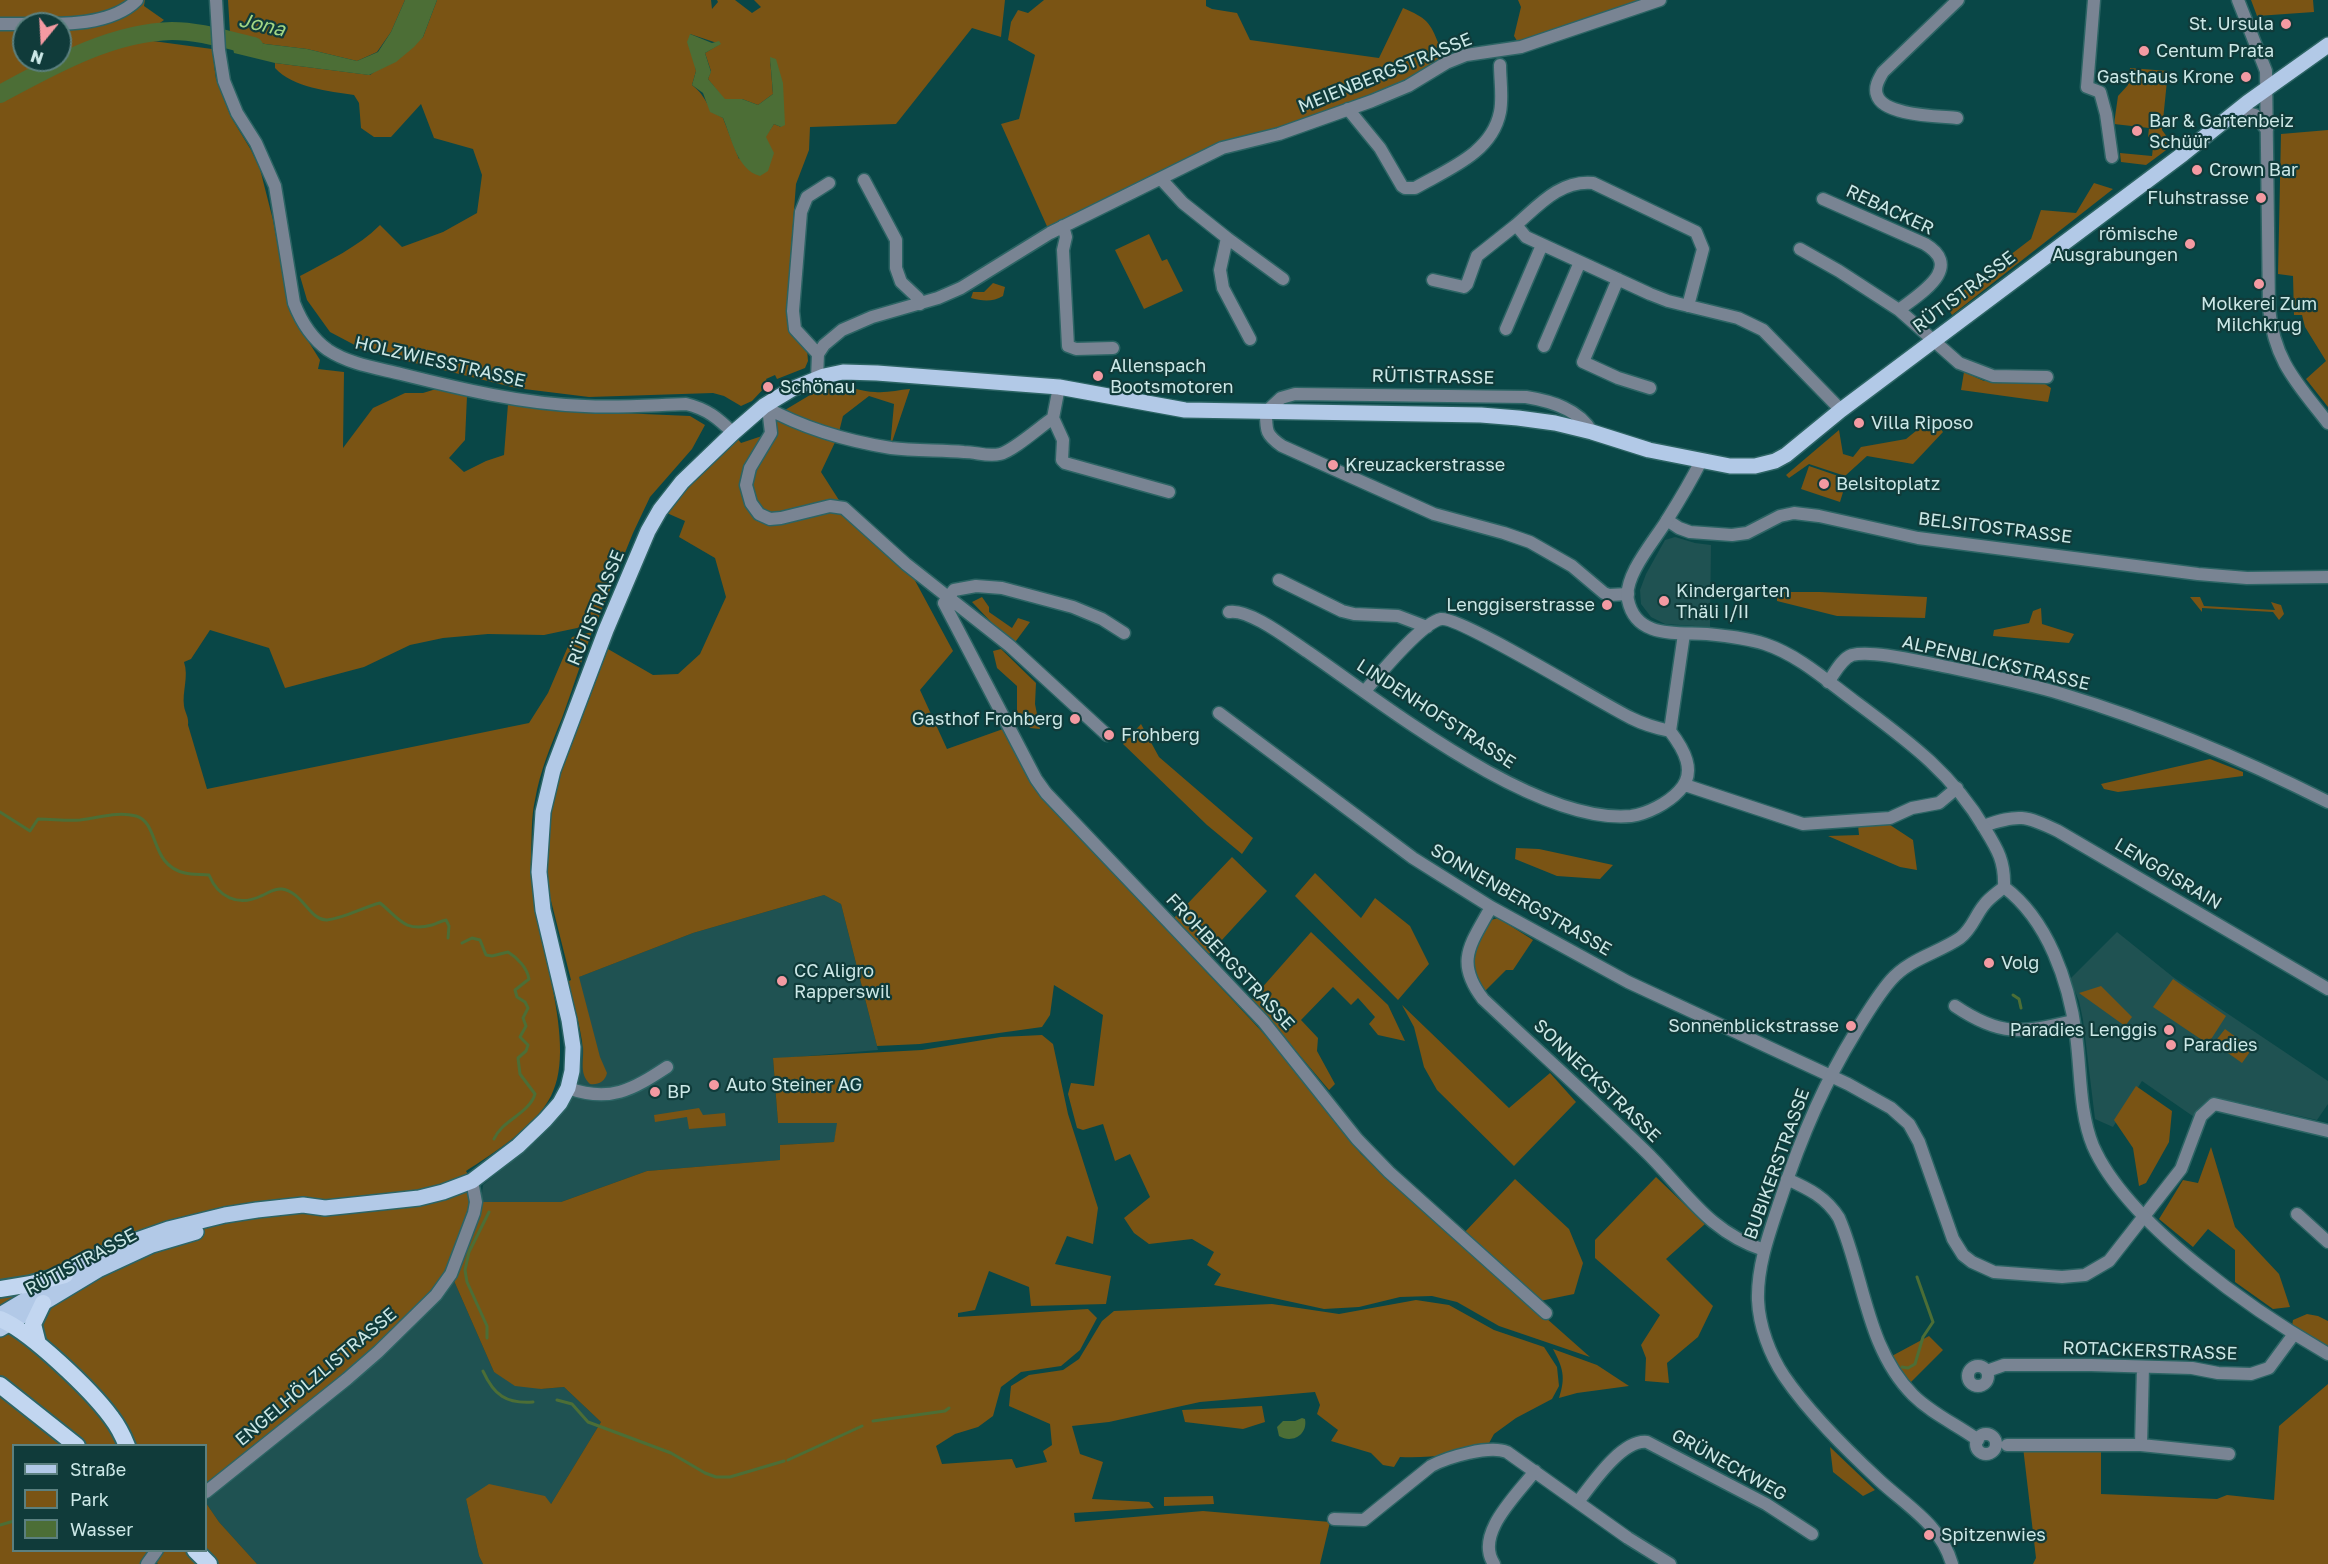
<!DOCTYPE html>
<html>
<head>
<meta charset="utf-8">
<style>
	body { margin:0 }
	#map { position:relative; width:2328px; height:1564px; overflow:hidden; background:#094747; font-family:"Golos Text",sans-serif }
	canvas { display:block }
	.legend { position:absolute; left:12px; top:1444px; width:195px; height:108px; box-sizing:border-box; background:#103b3a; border:2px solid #5b807f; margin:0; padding:8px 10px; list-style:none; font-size:18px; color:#cce8e7 }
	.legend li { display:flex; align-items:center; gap:12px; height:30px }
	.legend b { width:30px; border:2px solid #5b807f }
	.north { position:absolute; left:12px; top:12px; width:60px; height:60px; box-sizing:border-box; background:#103b3a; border:2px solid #5b807f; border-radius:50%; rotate:198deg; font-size:16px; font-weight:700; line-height:24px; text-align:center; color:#cce8e7 }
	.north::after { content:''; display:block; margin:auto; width:21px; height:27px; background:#f49aa2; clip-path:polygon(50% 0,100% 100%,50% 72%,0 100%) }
</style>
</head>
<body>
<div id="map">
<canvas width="2328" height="1564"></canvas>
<ul class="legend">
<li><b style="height:8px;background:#b2c9e7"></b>Straße</li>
<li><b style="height:16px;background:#7a5414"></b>Park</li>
<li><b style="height:16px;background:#4c6e36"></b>Wasser</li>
</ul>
<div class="north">N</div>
</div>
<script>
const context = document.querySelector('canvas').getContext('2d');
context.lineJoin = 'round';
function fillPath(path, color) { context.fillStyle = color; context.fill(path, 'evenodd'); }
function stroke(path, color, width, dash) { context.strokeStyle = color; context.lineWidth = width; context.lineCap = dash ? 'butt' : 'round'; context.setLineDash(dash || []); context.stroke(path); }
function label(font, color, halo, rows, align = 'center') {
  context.font = font + ' "Golos Text",sans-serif'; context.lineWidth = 4.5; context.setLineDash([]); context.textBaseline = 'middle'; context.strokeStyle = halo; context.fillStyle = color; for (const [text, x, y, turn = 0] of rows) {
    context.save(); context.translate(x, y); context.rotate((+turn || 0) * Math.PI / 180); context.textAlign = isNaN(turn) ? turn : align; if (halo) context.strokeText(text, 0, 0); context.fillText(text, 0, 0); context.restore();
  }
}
const built = new Path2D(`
	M1675,537L1695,543L1711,545L1710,627L1665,624L1651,617L1641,604L1640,590L1646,574L1665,540Z
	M824,895L841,904L878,1050L773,1059L778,1123H838L834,1142L780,1145L781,1160L647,1171L561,1202H481L483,1185L537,1140L565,1108L575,1094L581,1068L582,1038L571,980L693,933Z
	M2117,932L2173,977L2328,1081V1104L2317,1120L2237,1102L2213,1099L2197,1119L2142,1081L2113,1127L2095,1119L2083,1020L2079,1001L2070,979Z
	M451,1274L494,1372L541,1389L564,1387L601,1422L551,1504L466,1499L479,1556L483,1564H257L219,1522L206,1503V1492Z`);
const green = new Path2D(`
	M0,0H145L144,6L164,20L138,39L212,49L216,79L231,117L251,150L260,169L273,220L290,312L320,360L318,369L344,372L343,448L373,408L405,393H423L436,389L467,396L465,440L449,458L464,472L486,461L504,455L508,404L551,410L690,416L705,425L692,449L650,497L633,533L596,624L544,635L488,634L443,638L410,645L364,667L285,688L269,648L210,630L191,659L184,662C189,677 182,691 184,706C185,713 189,717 188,725L207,789L529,723L548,693L572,637L592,632C582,660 572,690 562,718C551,745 540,771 535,800C531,817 532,837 531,855C528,923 581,1040 551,1096C535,1127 494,1153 466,1171L472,1181L476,1202H561L647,1171L780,1160V1145L834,1142L837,1123H778L773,1058L922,1050L1001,1037L1042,1035L1053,1044L1068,1114L1098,1208L1093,1244L1067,1236L1055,1264L1111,1276L1106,1304L1031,1306L1029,1287L989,1271L975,1310L958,1313V1317L1088,1309L1097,1318L1080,1350L1061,1366L1021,1372L1001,1387L993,1416L978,1427L955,1434L936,1446L942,1464L1012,1459L1016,1468L1047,1462L1043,1451L1052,1445L1050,1424L1009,1406L1011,1386L1029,1375L1063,1370L1079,1359L1102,1321L1114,1311L1272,1304L1339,1314L1416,1300L1449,1305L1494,1330L1544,1347L1557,1367L1559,1386L1552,1399L1516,1418L1494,1434L1488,1445C1458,1455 1431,1458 1400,1457L1394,1467L1383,1465L1371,1453L1331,1441L1338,1430L1317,1414L1320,1405L1315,1392L1200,1402L1109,1422L1072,1426L1080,1454L1103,1462L1092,1499L1149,1502L1154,1508L1074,1513L1075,1522L1203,1511L1330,1522L1320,1564H483L479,1556L466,1499L489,1484L545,1496L551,1504L601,1422L564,1387L541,1389L515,1386L494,1372L451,1274L436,1295L206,1492V1446H14V1550H206V1503L219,1522L257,1564H158L151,1558L147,1564H0ZM24,24H60V60H24Z
	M228,0H405L391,32L377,52L357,61L307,49L265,44L230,33Z
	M437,0H711L712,9L718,2L717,0H735L752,13L761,7L754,0H1005L1001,37L972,28L896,124L810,127L809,150L796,184L786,315L795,329L789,331L807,349L808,361L805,368L777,379L775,375L766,379L768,384L752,401L741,406L724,396L713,393L589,397L516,388L366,351L330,332L307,300L300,276C328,261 358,247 380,225L402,247L443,232L477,213L482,175L473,149L434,138L421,104L391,137H374L361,128L359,103L354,95C329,91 293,88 275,68V63L370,75L423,37ZM690,34L720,44L705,53L711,71L708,79L724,99H742L758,105L773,94L770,58L781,127L774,124L765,137L739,159L723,118C704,108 709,98 692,85L696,71Z
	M1044,0H1206V6L1212,9L1237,13L1250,40L1379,58L1403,8C1426,18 1430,21 1439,45L1435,50L1446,63L1408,86L1222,148L1050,233L1001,124L1019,119L1035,55L1008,40L1011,22L1018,10L1028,13Z
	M1518,0H1660L1521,47L1514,36L1521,7Z
	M2251,0H2313L2314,12L2257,16Z
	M2130,68L2168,71L2162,130L2173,145L2146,165L2121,162L2120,153L2152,156L2154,138L2148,137L2149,128L2114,124L2118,96L2128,85Z
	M2328,130V407L2306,379L2326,361L2305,327L2302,315H2294L2293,276L2278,274L2281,134Z
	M2094,183L2113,189L1952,315L1949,310L1960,302L1963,291L2031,239L2041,210L2076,213Z
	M1149,234L1162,261L1167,259L1183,291L1144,309L1115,250Z
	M993,283L1005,287L1003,296C993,302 982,301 971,298L973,292H984Z
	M1964,372L1984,381L2039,380L2051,388L2048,402L1961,390Z
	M837,386C850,386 862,392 875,392C887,393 898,390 910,389L890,448L894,404L869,396L843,416L838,436L821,472L844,508L912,575L953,651L920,690L947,749L1003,729L1040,793L1292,1064L1361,1154L1590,1357L1499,1326L1457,1302L1432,1296L1400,1297L1359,1307L1324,1309L1214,1285L1221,1274L1207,1265L1214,1252L1192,1239L1149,1244L1134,1233L1124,1218L1150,1197L1130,1154L1115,1161L1103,1124L1083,1130L1077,1128L1068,1094L1071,1083L1094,1086L1103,1015L1054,985L1050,1015L1042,1027L920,1044L877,1046L841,904L824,895L693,933L579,977L600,1057L607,1073C605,1082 598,1085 590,1084C579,1074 584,1061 583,1048C580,1025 574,1003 567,982L571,980L546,881L553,794L608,649L653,675L678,674L700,654L726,597L715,558L679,537L685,521L660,510L733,433L741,443L771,433L775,416L810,395Z
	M1932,418L1943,432L1913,464L1867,456L1845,476L1809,464L1789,478L1786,475L1839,430L1843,454L1853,457L1861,447L1906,439Z
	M1809,466L1847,479L1840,502L1801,489Z
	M1777,592H1820L1927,597L1925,618L1837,616L1777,601Z
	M982,597L989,607V612L1012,628L1018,618L1030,622L1013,645L972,602Z
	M2190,597H2200L2204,606L2275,610L2271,602L2281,605L2284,614L2279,620L2273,612L2202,608V612Z
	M2041,608L2042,624L2074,634L2069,643L1993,636L1994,630L2029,623L2033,611Z
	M1001,649L1036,683L1035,704L1040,729L1030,728L1026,719L1017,714V686L997,668L993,651Z
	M1141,724L1159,757L1253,838L1242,854L1207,825L1123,744Z
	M2210,759L2243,772V776L2118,792L2104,789L2101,784Z
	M1887,823L1913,840L1917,870L1900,867L1828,836L1859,835L1858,825Z
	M1516,848L1539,849L1613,865L1600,879L1557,876L1515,859Z
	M1232,857L1267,891L1209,954L1174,918Z
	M1315,873L1361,918L1375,898L1410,926L1429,964L1398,1000L1295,896Z
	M1498,918L1533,940L1513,970H1506L1485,991C1466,961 1476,948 1491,920Z
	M1311,932L1388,1005L1405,1041L1378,1035L1369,1024L1375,1017L1358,998L1351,1005L1333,987L1301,1020L1318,1038L1317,1051L1335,1084L1329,1090L1252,999Z
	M2173,979L2226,1016L2208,1044L2153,1007Z
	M2101,986L2132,1017L2125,1026L2079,993Z
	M1402,1005L1509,1108L1550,1073L1576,1102L1514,1166L1437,1090L1424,1067L1414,1027Z
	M2225,1029L2252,1049L2242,1063L2214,1043Z
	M2136,1086L2172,1111L2169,1142L2146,1183L2139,1186L2133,1148L2114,1120Z
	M699,1108L703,1115L725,1113L726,1126L689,1129L687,1117L655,1122L654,1115Z
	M2211,1147L2235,1227L2279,1274L2290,1307L2273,1309L2235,1282V1250L2208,1229L2193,1247L2159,1219L2183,1180L2198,1183Z
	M1656,1177L1705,1224L1666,1259L1713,1306L1698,1337L1667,1363L1669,1383L1645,1381L1646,1358L1641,1345L1660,1315L1595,1258V1240Z
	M1515,1179L1569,1229L1583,1263L1574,1294L1540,1301L1464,1233Z
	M2307,1314L2318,1316L2328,1321V1348L2292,1326L2293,1320Z
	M1929,1336L1943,1350L1909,1384L1890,1357Z
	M1553,1349L1597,1365L1629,1386L1577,1393L1559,1398C1566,1377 1563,1368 1553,1349Z
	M2328,1384V1564H2033L2036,1558L2023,1447H2101V1494L2217,1499L2227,1495L2274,1500L2279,1426Z
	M1262,1406L1265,1422L1243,1429L1185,1422L1182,1410Z
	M1830,1447L1875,1490L1863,1496L1833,1472Z
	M1213,1496L1214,1504L1164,1506V1497Z`);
const water = new Path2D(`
	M405,0H437L423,37L414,47L396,62L369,75L275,63L234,53L230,33L265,44L307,49L357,61L378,52L391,32Z
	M690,34L712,43L719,41L721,44L705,53L711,72L708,79L725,99H742L758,105L773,94L770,57L776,59L783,83L785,125L781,127L774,124L766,137L774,153L768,171L760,176C737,170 732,139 723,118L710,112L703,93L692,85L696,71L687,42Z
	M1302,1418L1305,1419C1308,1435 1292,1444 1279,1436L1277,1427L1283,1421H1295Z`);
const stream = new Path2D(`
	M0,812L30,831L38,819C52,819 67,821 80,820C99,818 117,811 136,816C160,823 149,865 185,873C193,875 201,874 209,875C218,897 238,907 261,896C269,893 273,888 282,889C303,892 310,921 327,920C346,918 363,907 380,903C398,917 404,933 432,925C437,924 440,921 446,920L449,926L448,938
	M462,943L472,938L480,940L486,955L492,956L508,952C518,958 527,968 529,979L515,990L517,997L525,1002L528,1008L523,1018L526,1026L520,1037L528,1045L526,1051L518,1058L520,1074L535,1094C529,1114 502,1120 494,1139
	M2013,995L2019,999L2021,1008
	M487,1338V1326L467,1282L465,1270L469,1252L489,1212
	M1902,1367L1908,1368L1915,1364L1923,1337L1933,1322L1917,1277
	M483,1371C494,1395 506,1404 533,1402
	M557,1400L572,1404L588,1422L671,1453L705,1473L716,1477H730L784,1461
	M873,1421L945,1411L949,1408
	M788,1460L862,1426
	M0,1525L14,1521`);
const river = new Path2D(`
	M0,94C52,66 112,32 172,31C200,31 227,40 254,46`);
const minor = new Path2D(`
	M2094,0L2087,87L2100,92L2106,114L2112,157
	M2238,0L2266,71L2269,308C2274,361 2297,383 2328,423
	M0,24C42,23 106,31 137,0
	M1348,109L1380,148L1402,186L1405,188H1415C1448,169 1492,153 1500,112C1503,97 1500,80 1500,65
	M2237,110L2255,115L2267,130
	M1957,118C1939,116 1883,116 1877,95C1874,87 1879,79 1883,72L1958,0
	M1161,179L1183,203L1227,238L1220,270L1223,288L1250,339
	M864,180L896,240V268L901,282L918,298L920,304
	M1823,199L1925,244C1965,268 1919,294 1899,310
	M1063,226L1066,237L1063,250L1068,346L1076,349L1113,348
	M1227,238L1283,279
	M1800,249L1839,271L1899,310L1959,363L1993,376L2047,377
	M1618,279L1583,362L1618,378L1650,388
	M1433,280L1464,287L1467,284L1477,256L1516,225
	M1688,306L1703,249L1696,232L1593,183C1560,180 1539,205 1516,225L1526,237L1650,294L1668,301L1738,318L1763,330L1841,410
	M1506,329L1542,245
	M1544,346L1580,262
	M818,354L795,329L793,311L801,212L807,197L829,183
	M817,379L818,354L824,345L842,330L872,317L938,298L961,288L1050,233L1222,148L1279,134L1372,101L1408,86L1446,63L1466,55L1521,47L1660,0
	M1059,387L1053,418L1063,440L1062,460L1065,463L1169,492
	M764,406L769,416L771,433L750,468L746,485L751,503L759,514L770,519L781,518L830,506L844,508L906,564L1010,646L1107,735
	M765,407C803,428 847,441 891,448C915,451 940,450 964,452C977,452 987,457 1000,454C1013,451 1041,426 1053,418
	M1592,432C1579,409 1551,401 1526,397L1295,394L1281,398L1266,412C1266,431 1266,435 1282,446L1434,514L1504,533L1530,542L1572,566L1604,593L1609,595L1628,594
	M1667,520L1679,528L1690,532L1732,535L1747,533L1780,516L1794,513L1819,516L1918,538L2198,574L2247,578L2328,577
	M1279,580L1342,611L1354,614L1398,616L1427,627
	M1229,612C1249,608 1291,641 1308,652C1385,705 1536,825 1631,816C1647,814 1668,803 1679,791C1698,772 1683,748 1670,731L1684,634
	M1124,633L1102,619L1073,607L1002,588L976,586L954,590L944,603L1036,779L1046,793L1263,1021L1357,1139L1389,1172L1546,1313
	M1828,682C1835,673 1841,659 1852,655C1872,650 1917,661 1938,665C1979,674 2022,682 2062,694C2154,722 2243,759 2328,802
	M1365,691C1379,675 1421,623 1441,619C1460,616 1602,704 1631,718C1643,724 1656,728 1670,731
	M1219,713L1413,858L1491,907L1628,982L1848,1084L1891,1108L1909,1124L1919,1142L1953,1239L1963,1255L1972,1262L1994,1272L2062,1277L2085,1275L2109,1261L2181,1169L2201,1116L2214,1104L2328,1131
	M1685,785L1803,824L1890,818L1912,808L1939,803L1957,788
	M1983,826C2019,814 2025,815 2058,831L2328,989
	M1491,907C1471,944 1454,961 1483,999C1536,1049 1591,1098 1643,1149C1685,1189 1706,1231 1764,1250
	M1955,1006C2001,1037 2021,1033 2073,1021
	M568,1088C610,1103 632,1090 667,1067
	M1787,1179C1809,1189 1826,1197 1839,1218C1864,1276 1866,1348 1913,1395C1932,1414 1956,1424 1978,1440
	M2297,1214L2328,1242
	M1968 1376a10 10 0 1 1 20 0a10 10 0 1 1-20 0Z
	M1987,1371L2004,1365H2091L2192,1368L2218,1373L2251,1374L2269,1368L2294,1334
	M1976 1444a10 10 0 1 1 20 0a10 10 0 1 1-20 0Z
	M2007,1445H2141L2229,1454
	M2141,1445L2143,1367
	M206,1492L347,1379L378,1352L436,1295L451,1274L474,1213L476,1202L472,1181
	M1578,1502C1592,1484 1622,1439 1647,1442L1766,1504L1812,1534
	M1334,1519L1364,1520L1431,1466C1448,1457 1489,1445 1507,1452L1628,1538L1670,1564
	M147,1564L157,1550
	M1494,1564C1474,1534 1517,1495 1535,1471`);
const tertiary = new Path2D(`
	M216,0L219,50L224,81L237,113L256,143L275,186L294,303C301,321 311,338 328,350C349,364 377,368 401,374C461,389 523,404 585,406C619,408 653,405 686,404C707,409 718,418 733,433
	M1701,461C1691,481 1679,501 1667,520C1655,540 1623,576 1628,600C1636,639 1677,632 1707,634C1727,636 1747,638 1765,644C1798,655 1826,680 1853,700C1905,739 1951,771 1985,829C1998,850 2005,862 2004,887
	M2004,887C2048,920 2069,982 2076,1035C2081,1071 2079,1112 2093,1146C2127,1224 2255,1312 2328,1354
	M1952,1564C1941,1525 1908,1507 1879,1480C1847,1450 1809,1413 1784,1376C1770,1355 1759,1326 1758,1300C1757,1265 1770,1231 1781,1198C1800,1140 1823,1085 1855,1033C1866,1015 1877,996 1891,980C1909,959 1938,953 1960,938C1972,929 1975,916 1984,905C1989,898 1997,893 2004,887`);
const primary = new Path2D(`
	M0,1315L97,1257L131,1242L168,1229L225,1215L257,1210L303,1205L325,1208L382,1202L419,1198L443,1192L472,1181L518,1146L545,1120L560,1103L568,1088L572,1071L573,1047L569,1020L543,910L539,872L543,812L553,770L606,630L648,531L660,510L682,482L733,433L764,406L777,398L792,389L824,376L843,372L877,373L1059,387L1185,410L1481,415L1518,418L1555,423L1592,432L1649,450L1730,466H1755L1775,461L1786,455L1841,410L2183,154L2248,102L2328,45
	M0,1329L98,1270L152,1245L196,1232`);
const trunk = new Path2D(`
	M0,1289L31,1284L65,1275
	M0,1319C30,1331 92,1391 111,1417C118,1426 123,1436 127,1446
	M38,1344L33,1324L43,1303
	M0,1385L77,1446
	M195,1550L209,1564`);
const markers = [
	[2286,24,6,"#f49aa2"],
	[2144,51,6,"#f49aa2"],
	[2246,77,6,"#f49aa2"],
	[2137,131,6,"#f49aa2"],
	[2197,170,6,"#f49aa2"],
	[2261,198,6,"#f49aa2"],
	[2190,244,6,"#f49aa2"],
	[2259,284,6,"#f49aa2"],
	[1098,376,6,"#f49aa2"],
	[768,387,6,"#f49aa2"],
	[1859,423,6,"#f49aa2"],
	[1333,465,6,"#f49aa2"],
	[1824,484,6,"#f49aa2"],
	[1664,601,6,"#f49aa2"],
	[1607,605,6,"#f49aa2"],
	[1075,719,6,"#f49aa2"],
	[1109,735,6,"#f49aa2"],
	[1989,963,6,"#f49aa2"],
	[782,981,6,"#f49aa2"],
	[1851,1026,6,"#f49aa2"],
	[2169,1030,6,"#f49aa2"],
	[2171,1045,6,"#f49aa2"],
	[714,1085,6,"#f49aa2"],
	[655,1092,6,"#f49aa2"],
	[1929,1535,6,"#f49aa2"]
];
const poiNames = [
	["St. Ursula",2274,24,"right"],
	["Centum Prata",2156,51],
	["Gasthaus Krone",2234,77,"right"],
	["Bar & Gartenbeiz",2149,121],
	["Schüür",2149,142],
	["Crown Bar",2209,170],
	["Fluhstrasse",2249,198,"right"],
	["römische",2178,234,"right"],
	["Ausgrabungen",2178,255,"right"],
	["Molkerei Zum",2259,304,"center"],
	["Milchkrug",2259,325,"center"],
	["Allenspach",1110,366],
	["Bootsmotoren",1110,387],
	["Schönau",780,387],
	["Villa Riposo",1871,423],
	["Kreuzackerstrasse",1345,465],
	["Belsitoplatz",1836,484],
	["Kindergarten",1676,591],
	["Thäli I/II",1676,612],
	["Lenggiserstrasse",1595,605,"right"],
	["Gasthof Frohberg",1063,719,"right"],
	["Frohberg",1121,735],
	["Volg",2001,963],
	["CC Aligro",794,971],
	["Rapperswil",794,992],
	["Sonnenblickstrasse",1839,1026,"right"],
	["Paradies Lenggis",2157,1030,"right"],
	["Paradies",2183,1045],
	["Auto Steiner AG",726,1085],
	["BP",667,1092],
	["Spitzenwies",1941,1535]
];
const streetNames = [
	["MEIENBERGSTRASSE",1385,73,-22],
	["REBACKER",1890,210,25],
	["RÜTISTRASSE",1964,292,-37],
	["HOLZWIESSTRASSE",440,362,13],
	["RÜTISTRASSE",1433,377,1],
	["BELSITOSTRASSE",1995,528,7],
	["RÜTISTRASSE",596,608,-68],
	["ALPENBLICKSTRASSE",1996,663,13],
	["LINDENHOFSTRASSE",1436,714,33],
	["LENGGISRAIN",2168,874,31],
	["SONNENBERGSTRASSE",1521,900,30],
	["FROHBERGSTRASSE",1230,962,47],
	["SONNECKSTRASSE",1597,1081,44],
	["BUBIKERSTRASSE",1777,1164,-70],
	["RÜTISTRASSE",81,1262,-28],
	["ROTACKERSTRASSE",2150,1351,2],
	["ENGELHÖLZLISTRASSE",316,1377,-40],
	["GRÜNECKWEG",1729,1465,29]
];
const waterNames = [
	["Jona",262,25,13]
];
fillPath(built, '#1f5252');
fillPath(green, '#7a5414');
fillPath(water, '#4c6e36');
stroke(stream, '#4c6e36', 3);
stroke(river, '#4c6e36', 18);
stroke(minor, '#2c6464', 15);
stroke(tertiary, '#2c6464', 15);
stroke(primary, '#2c6464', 18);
stroke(trunk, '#2c6464', 20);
stroke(minor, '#798493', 12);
stroke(tertiary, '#798493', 12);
stroke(primary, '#b2c9e7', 15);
stroke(trunk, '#c2d6f0', 16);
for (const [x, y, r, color] of markers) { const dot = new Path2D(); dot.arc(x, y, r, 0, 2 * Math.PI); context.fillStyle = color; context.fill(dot); stroke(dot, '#103b3a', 2); }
label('18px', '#cce8e7', '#103b3a', poiNames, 'left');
label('18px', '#cce8e7', '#103b3a', streetNames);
label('italic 20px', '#a3d785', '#103b3a', waterNames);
</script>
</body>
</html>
